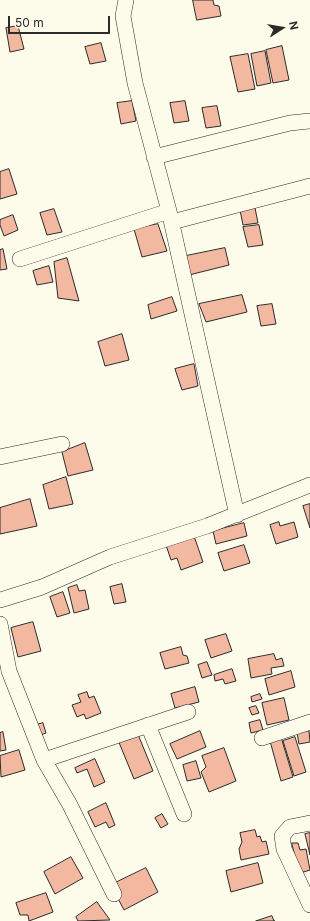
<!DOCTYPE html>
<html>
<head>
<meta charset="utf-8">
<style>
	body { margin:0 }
	#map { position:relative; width:310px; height:921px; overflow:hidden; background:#fdfbea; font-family:Inter,sans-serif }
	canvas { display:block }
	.north { position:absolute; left:262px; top:8px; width:40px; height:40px; -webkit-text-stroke:3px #fdfbea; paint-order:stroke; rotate:78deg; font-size:11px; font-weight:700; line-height:16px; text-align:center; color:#2b2b2b }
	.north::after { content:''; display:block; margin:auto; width:14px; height:18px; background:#2b2b2b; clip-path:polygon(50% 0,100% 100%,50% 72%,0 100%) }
	.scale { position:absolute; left:8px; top:16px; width:102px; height:18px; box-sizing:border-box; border:2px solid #2b2b2b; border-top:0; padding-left:5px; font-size:12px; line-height:14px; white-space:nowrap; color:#2b2b2b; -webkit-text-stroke:3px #fdfbea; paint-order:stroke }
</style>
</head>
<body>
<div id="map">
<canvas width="310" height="921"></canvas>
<div class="north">N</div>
<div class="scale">50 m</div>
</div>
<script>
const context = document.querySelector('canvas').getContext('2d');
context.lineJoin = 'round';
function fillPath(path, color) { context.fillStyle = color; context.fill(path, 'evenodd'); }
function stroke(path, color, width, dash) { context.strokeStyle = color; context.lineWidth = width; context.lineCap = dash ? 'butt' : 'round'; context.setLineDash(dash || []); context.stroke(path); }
const building = new Path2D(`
	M193,0H213L214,5L219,6L221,16L197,20Z
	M18,26L24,49L10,52L6,28Z
	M101,43L106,61L90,64L85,47Z
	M282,46L289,80L273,83L266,50Z
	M265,51L271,83L257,86L251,54Z
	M248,54L255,89L238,92L230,57Z
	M132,101L136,121L121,124L117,103Z
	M185,101L189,121L174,123L170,103Z
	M217,106L221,126L206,128L202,108Z
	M9,169L17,194L0,199V172Z
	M254,203L258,223L243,225L239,205Z
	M54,209L62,232L47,235L40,213Z
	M13,215L18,230L4,236L0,225V220Z
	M158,224L167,251L142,257L134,229Z
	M259,225L263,245L248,247L243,227Z
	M225,248L229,265L189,275L181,257Z
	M3,249L7,269L0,270V250Z
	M67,258L79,301L58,298L54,262Z
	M49,266L53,282L37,285L33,271Z
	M242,295L247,312L206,322L199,304Z
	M172,297L177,311L151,319L148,305Z
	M272,304L276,324L261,326L257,306Z
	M122,334L129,360L105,366L98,342Z
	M194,364L198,386L182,390L175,369Z
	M85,443L93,470L68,476L62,452Z
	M66,477L73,504L49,509L43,485Z
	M30,499L37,526L0,534V508Z
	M310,504V528L303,506Z
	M279,522L280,526L294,522L298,537L276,544L270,525Z
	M244,523L247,536L216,544L213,531Z
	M194,536L203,562L181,570L177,558L171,560L166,545Z
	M244,545L250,563L224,571L218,553Z
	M122,584L126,602L114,604L110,587Z
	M77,585L79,591L85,590L89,609L74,613L68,588Z
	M63,592L70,613L57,617L50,597Z
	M33,622L41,651L18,657L11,628Z
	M226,634L232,651L211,658L205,640Z
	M181,647L183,655L187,656L189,663L165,669L160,653Z
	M274,654L276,660L282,658L284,666L271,668L272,674L251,678L248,659Z
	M207,662L212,675L202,678L198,665Z
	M232,669L236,681L225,684L223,679L215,681L214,675Z
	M291,671L295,687L269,695L265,679Z
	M195,687L199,702L175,708L171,694Z
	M87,692L89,698L94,696L101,713L86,719L84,714L77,717L72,705L81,702L78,695Z
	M260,694L262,699L252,702L251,697Z
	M284,698L289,720L267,725L262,703Z
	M256,706L259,713L252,715L249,708Z
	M260,720L263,730L251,733L249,723Z
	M43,723L46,733L36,737L33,726Z
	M200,731L206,747L177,759L170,744Z
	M309,731L310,742L299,744L297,733Z
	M3,732L6,750L0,751V733Z
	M137,732L153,771L134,779L118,740Z
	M281,737L293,777L281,781L270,741Z
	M295,737L306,772L294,776L283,741Z
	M224,748L236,781L209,792L201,772L206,767L202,756Z
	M19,750L25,770L1,777L0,756Z
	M95,759L105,782L94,787L87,769L77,773L75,768Z
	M196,761L201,778L187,781L183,765Z
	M106,803L115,825L109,828L106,822L95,827L88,812Z
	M162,814L168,824L161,828L155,818Z
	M255,830L257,837L260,836L262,842L266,841L269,854L241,860L239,849L242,842L240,833Z
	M310,833V855L305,834Z
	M292,843H298L300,850L306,849L310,870L300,873Z
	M71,857L83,878L55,894L44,872Z
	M258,863L263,883L231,892L226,871Z
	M146,868L158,892L124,910L111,885Z
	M46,893L53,912L29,921L28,915H20L16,903Z
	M97,902L110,920L78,921L76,917Z
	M272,916L274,921H275H256Z`);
const minor = new Path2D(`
	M126,0L123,16L135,83L169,211
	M154,157L290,123L310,121
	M172,222L310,186
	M20,259L169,211L237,515
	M0,457L62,444
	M0,600L42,587L110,557L207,526L310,485
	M0,624L9,671L44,760L70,805L114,894
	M148,725L184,814
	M262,738L310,722
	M44,760L188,712
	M310,823L290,827L282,836L284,849L310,905`);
fillPath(building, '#f2b8a0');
stroke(building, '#2b2b2b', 1);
stroke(minor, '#2b2b2b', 16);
stroke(minor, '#fdfbea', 15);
</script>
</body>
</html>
